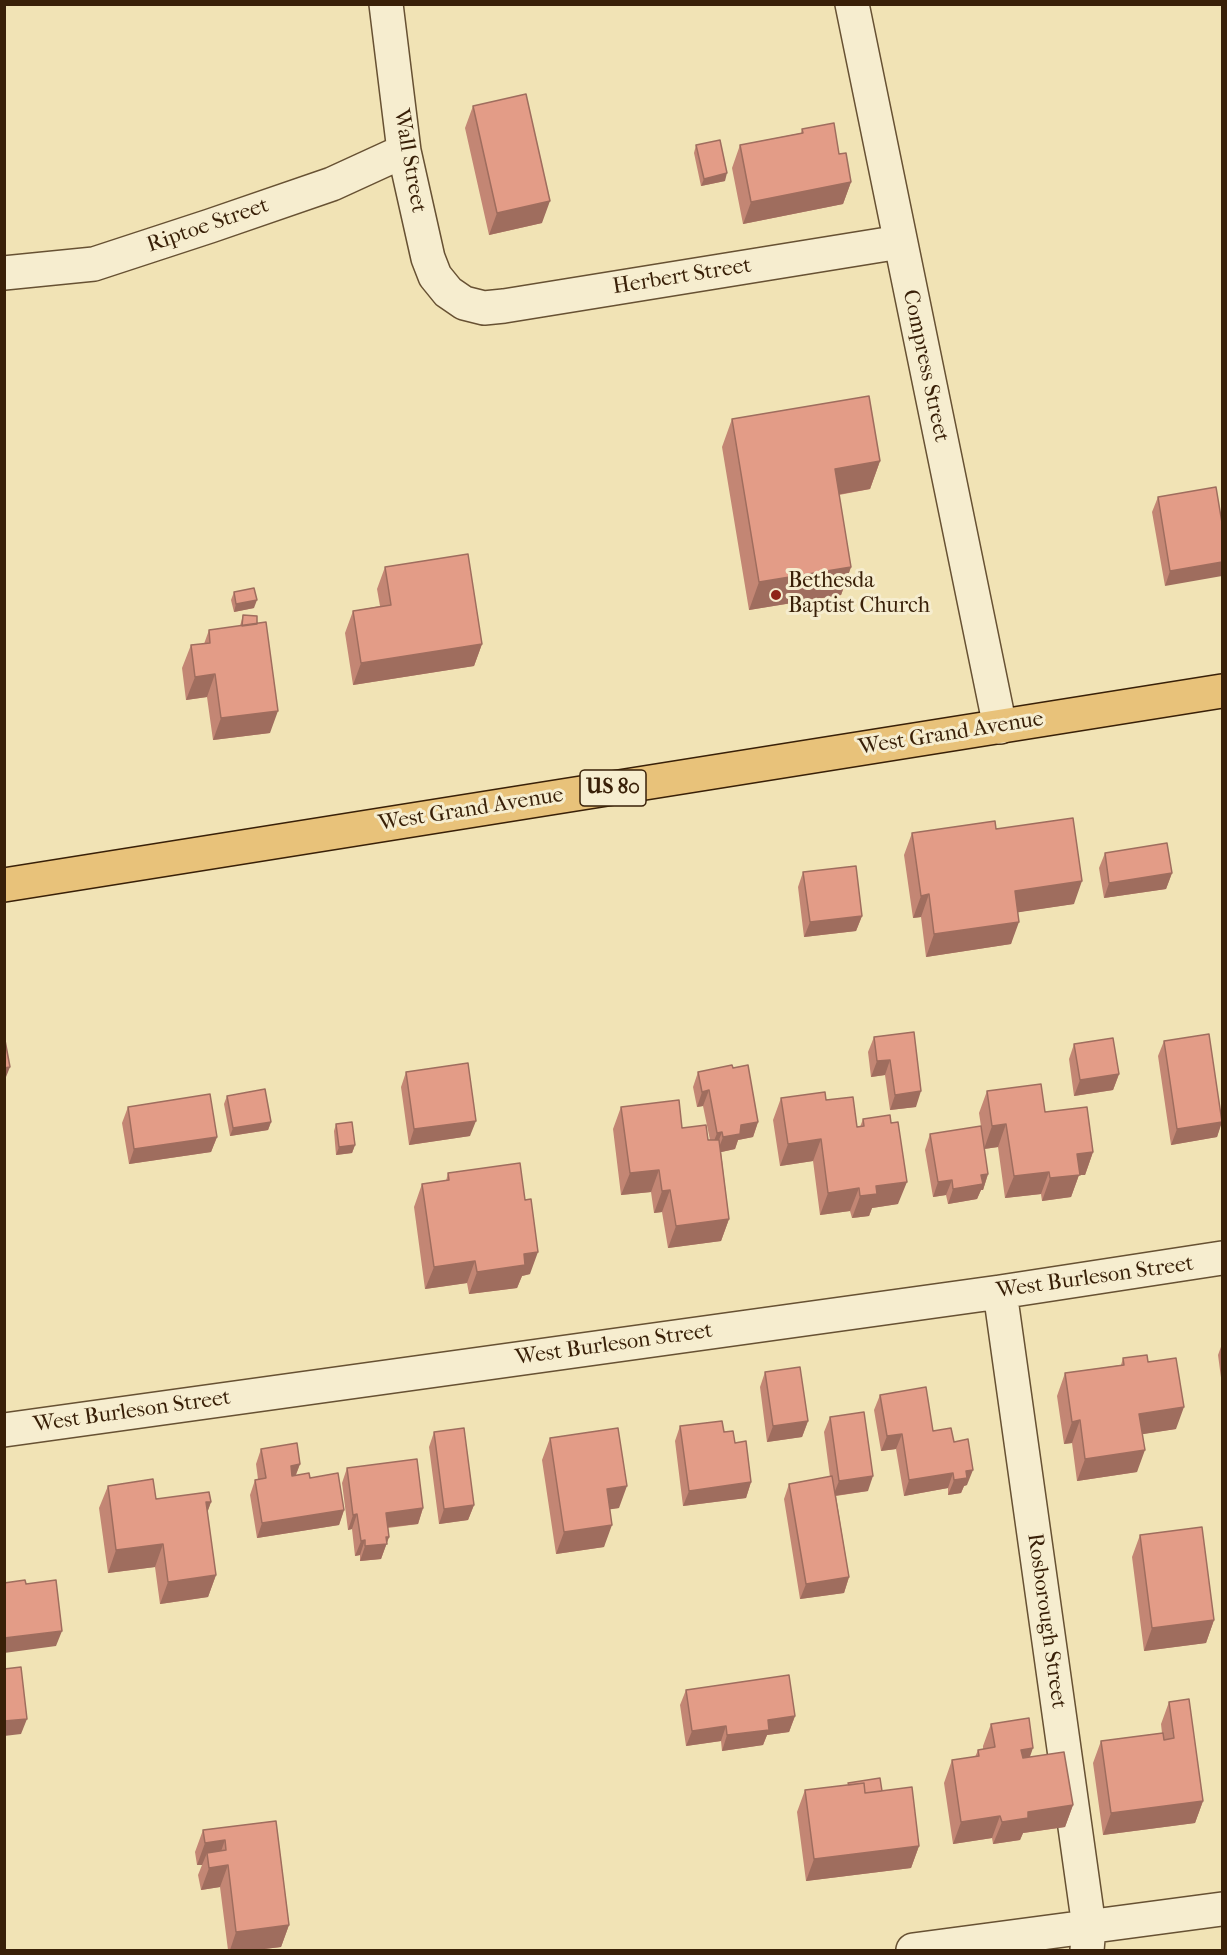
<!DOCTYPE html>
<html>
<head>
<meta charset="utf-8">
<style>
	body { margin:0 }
	#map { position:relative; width:1227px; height:1955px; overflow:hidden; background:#f1e3b5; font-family:"IM FELL French Canon",serif }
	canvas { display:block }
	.frame { position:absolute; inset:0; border:6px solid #392008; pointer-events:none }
</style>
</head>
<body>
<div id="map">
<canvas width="1227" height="1955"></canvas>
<div class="frame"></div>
</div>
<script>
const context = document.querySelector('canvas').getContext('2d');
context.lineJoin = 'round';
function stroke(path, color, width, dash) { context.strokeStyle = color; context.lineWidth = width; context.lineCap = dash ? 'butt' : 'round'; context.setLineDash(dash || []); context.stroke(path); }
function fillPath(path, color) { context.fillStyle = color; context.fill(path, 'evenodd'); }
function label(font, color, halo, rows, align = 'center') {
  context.font = font + ' "IM FELL French Canon",serif'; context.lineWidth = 6; context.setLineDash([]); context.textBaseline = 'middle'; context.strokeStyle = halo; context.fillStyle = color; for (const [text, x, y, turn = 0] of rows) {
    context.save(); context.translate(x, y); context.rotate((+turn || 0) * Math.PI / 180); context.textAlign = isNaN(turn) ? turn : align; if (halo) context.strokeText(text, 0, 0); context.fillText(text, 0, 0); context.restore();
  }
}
const minor = new Path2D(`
	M386,4L404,151L428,258L435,276L448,292L464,303L484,308L504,306L900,242
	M852,4L1000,727
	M4,273L94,264L210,226L332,184L404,151
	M1000,1292L1089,1927L1087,1950
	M4,1430L1000,1292L1222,1258
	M913,1950L1222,1909`);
const highway = new Path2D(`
	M4,885L1222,691`);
const wall = new Path2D(`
	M473,106L542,223L489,235L465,128Z
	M802,129L839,154L851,182L843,204L743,224L732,168L740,145L801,133Z
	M696,145L725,181L701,186L694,153Z
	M732,419L880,461L870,489L839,495L851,567L841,595L749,610L722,447Z
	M1158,497L1222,523L1165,586L1152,512Z
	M385,567L482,644L474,666L353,685L345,633L353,611L380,606L377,589Z
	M234,592L254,608L234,612L231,600Z
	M243,615L257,624L270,733L213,740L207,697L186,700L182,668L191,645L204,644L209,630L240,626Z
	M996,829L1074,904L1018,912L1011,944L926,957L921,917L913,918L904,855L912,833Z
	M1105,853L1172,873L1166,889L1104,898L1099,868Z
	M803,872L862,916L856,931L804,937L798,887Z
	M914,1032L916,1107L890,1110L885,1075L871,1077L868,1052L874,1037Z
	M1164,1041L1222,1120L1217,1137L1171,1145L1158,1056Z
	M1074,1044L1119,1074L1113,1090L1074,1096L1069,1059Z
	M733,1068L758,1122L753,1137L738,1140L735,1149L721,1152L729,1219L721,1241L668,1248L662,1212L654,1213L651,1192L621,1195L613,1129L621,1107L682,1128L710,1140L703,1106L697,1107L693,1087L698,1072Z
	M406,1072L470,1136L409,1145L401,1087Z
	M987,1091L1045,1112L1093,1152L1085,1175H1079L1071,1197L1042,1201L1041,1194L1005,1198L998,1147L984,1149L988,1174L983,1190H981L977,1199L948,1204L946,1195L933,1197L925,1150L930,1134L982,1133L979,1113Z
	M227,1096L271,1122L268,1130L230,1136L224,1104Z
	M781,1098L826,1100L857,1127H860L863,1119L891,1123L898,1204L872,1208L869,1216L852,1218L850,1211L820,1215L813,1161L780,1166L773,1120Z
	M128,1107L217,1137L211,1152L129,1164L122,1123Z
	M336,1124L355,1145L352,1153L336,1155L334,1131Z
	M448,1173L530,1274L522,1276L517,1288L469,1294L467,1283L425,1289L414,1207L422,1184L446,1181Z
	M1222,1344V1385L1218,1355Z
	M1123,1358L1176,1429L1142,1434L1137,1472L1077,1481L1072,1443L1064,1444L1057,1396L1065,1373L1121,1365Z
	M765,1372L808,1421L802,1437L767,1442L760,1387Z
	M880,1395L933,1431L954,1442L967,1485L964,1486L961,1493L948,1495V1488L904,1496L896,1449L881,1451L874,1410Z
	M830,1417L868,1491L836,1496L849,1577L844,1593L800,1599L784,1499L789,1484L830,1477L824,1432Z
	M680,1426L724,1432L735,1443L751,1482L746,1498L683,1506L675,1441Z
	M434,1432L474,1505L468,1520L439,1524L429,1447Z
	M550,1438L619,1508L610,1509L604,1547L556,1554L542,1460Z
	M261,1449L300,1464L296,1475L310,1478L344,1510L339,1525L257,1538L250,1495L255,1480L258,1479L256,1464Z
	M347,1468L423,1508L418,1524L388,1528L389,1537L381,1559L360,1561V1555L355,1556L352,1529L348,1530L342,1483Z
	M108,1486L156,1499L211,1502L207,1512L216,1575L208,1597L160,1604L155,1567L108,1573L99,1508Z
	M1140,1535L1214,1620L1206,1643L1144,1651L1132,1557Z
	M686,1690L795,1716L789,1732L767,1735L763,1745L722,1751L721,1741L686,1746L680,1705Z
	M1169,1702L1203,1801L1195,1823L1103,1835L1093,1763L1101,1741L1162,1733L1161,1724Z
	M991,1724L1030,1757L1073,1805L1065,1827L1023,1833L1020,1840L993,1844L992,1838L953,1844L944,1783L952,1760L975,1757L978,1750L983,1749V1746Z
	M848,1783L881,1791L919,1846L911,1868L806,1881L797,1812L805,1790L848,1785Z
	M276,1821L289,1925L281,1947L256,1950H228L220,1887L201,1890L198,1875L202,1865H197L195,1852L203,1830Z`);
const shadedWall = new Path2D(`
	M727,173L725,181L701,186L704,179Z
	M851,182L843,204L743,224L751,202Z
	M550,201L542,223L489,235L497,213Z
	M880,461L870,489L824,497L835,469Z
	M1222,562V576L1165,586L1170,571Z
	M851,567L841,595L749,610L759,582Z
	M257,600L254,608L234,612L236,604Z
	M482,644L474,666L353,685L361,663Z
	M215,674L207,697L186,700L195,677Z
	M278,711L270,733L213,740L221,718Z
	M1172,873L1166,889L1104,898L1109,883Z
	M1082,881L1074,904L1007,914L1015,891Z
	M929,894L921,917L913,918L921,896Z
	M862,916L856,931L804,937L810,922Z
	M1019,922L1011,944L926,957L934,934Z
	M890,1060L885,1075L871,1077L877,1061Z
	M10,1067L4,1082V1068Z
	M1119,1074L1113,1090L1074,1096L1080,1080Z
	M709,1090L703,1106L697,1107L702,1092Z
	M921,1091L916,1107L890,1110L895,1095Z
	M476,1121L470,1136L409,1145L414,1129Z
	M271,1122L268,1130L230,1136L233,1128Z
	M758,1122L753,1137L738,1140L735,1149L717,1153L723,1137L741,1125Z
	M1222,1122L1217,1137L1171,1145L1177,1129Z
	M1006,1124L998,1147L984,1149L992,1126Z
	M722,1132L716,1148L711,1149L717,1133Z
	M217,1137L211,1152L129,1164L134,1149Z
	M821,1139L813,1161L780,1166L788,1144Z
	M355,1145L352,1153L336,1155L339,1147Z
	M1093,1152L1085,1175H1079L1071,1197L1042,1201L1050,1178L1077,1154Z
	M659,1170L651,1192L621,1195L630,1173Z
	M1049,1172L1041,1194L1005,1198L1014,1176Z
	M988,1174L983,1190H981L977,1199L948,1204L953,1189L981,1175Z
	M952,1180L946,1195L933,1197L938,1182Z
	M907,1182L898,1204L872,1208L869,1216L852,1218L860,1196L876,1186Z
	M859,1188L850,1211L820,1215L828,1193Z
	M670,1190L662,1212L654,1213L662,1191Z
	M729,1219L721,1241L668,1248L676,1226Z
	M538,1252L530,1274L522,1276L517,1288L469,1294L477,1272L524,1254Z
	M475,1261L467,1283L425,1289L434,1267Z
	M1184,1407L1176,1429L1131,1436L1139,1414Z
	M1080,1420L1072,1443L1064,1444L1072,1422Z
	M808,1421L802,1437L767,1442L773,1426Z
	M902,1434L896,1449L881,1451L887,1436Z
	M1145,1450L1137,1472L1077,1481L1085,1459Z
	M300,1464L294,1479L285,1481L291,1466Z
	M973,1470L967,1485L964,1486L961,1493L948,1495L954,1480L966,1471Z
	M953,1473L948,1488L904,1496L909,1480Z
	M873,1476L868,1491L833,1496L839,1481Z
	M751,1482L746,1498L683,1506L689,1491Z
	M627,1486L619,1508L599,1511L607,1489Z
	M206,1502H211L203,1525Z
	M474,1505L468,1520L439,1524L444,1509Z
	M423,1508L418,1524L380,1528L386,1513Z
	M344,1510L339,1525L257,1538L262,1523Z
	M357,1514L352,1529L348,1530L353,1515Z
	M612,1525L604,1547L556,1554L564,1532Z
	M386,1537H389L381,1559L360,1561L365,1546Z
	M365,1540L360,1555L355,1556L361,1541Z
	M163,1544L155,1567L108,1573L116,1550Z
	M216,1575L208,1597L160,1604L168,1582Z
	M849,1577L844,1593L800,1599L806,1584Z
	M1214,1620L1206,1643L1144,1651L1152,1628Z
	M62,1631L56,1646L4,1653V1638Z
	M795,1716L789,1732L767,1735L763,1745L722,1751L727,1735L768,1720Z
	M27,1719L21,1734L4,1736V1721Z
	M726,1726L721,1741L686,1746L692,1731Z
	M1033,1748L1025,1771L1021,1750Z
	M1203,1801L1195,1823L1103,1835L1111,1813Z
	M1073,1805L1065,1827L1023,1833L1020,1840L993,1844L1002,1822L1028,1812Z
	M1000,1816L992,1838L953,1844L961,1822Z
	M225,1840L217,1863L207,1853L202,1865H197L205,1843Z
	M919,1846L911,1868L806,1881L814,1859Z
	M228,1865L220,1887L201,1890L209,1868Z
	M289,1925L281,1947L256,1950H230L236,1932Z`);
const building = new Path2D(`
	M526,94L550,201L497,213L473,106Z
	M834,123L839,154L846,153L851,182L751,202L740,145L803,133L802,129Z
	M720,140L727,173L704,179L696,145Z
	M869,396L880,461L835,469L851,567L759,582L732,419Z
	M1216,487L1222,523V562L1170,571L1158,497Z
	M468,554L482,644L361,663L353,611L391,605L385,567Z
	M254,588L257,600L236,604L234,592Z
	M243,615L257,616V624L242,626Z
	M266,622L278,711L221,718L215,674L195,677L191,645L210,643L209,630Z
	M1073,818L1082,881L1015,891L1019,922L934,934L929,894L921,896L912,833L995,821L996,829Z
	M1167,843L1172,873L1109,883L1105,853Z
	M856,866L862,916L810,922L803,872Z
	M914,1032L921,1091L895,1095L890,1060L877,1061L874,1037Z
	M1209,1034L1222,1122L1177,1129L1164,1041Z
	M4,1035L10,1067L4,1068Z
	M1113,1038L1119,1074L1080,1080L1074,1044Z
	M468,1063L476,1121L414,1129L406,1072Z
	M732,1065L733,1068L748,1065L758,1122L741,1125L740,1134L723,1137L722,1132L717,1133L709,1090L702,1092L698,1072Z
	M1041,1084L1045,1112L1087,1107L1093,1152L1077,1154L1080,1175L1050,1178L1049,1172L1014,1176L1006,1124L992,1126L987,1091Z
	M265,1089L271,1122L233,1128L227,1096Z
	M825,1092L826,1100L853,1097L857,1127L864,1126L863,1119L890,1115L891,1123L898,1122L907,1182L876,1186L877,1194L860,1196L859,1188L828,1193L821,1139L788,1144L781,1098Z
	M210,1094L217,1137L134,1149L128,1107Z
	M679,1100L682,1128L706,1125L708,1140H719L729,1219L676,1226L670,1190L662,1191L659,1170L630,1173L621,1107Z
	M352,1122L355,1145L339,1147L336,1124Z
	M981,1126L988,1174L981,1175L983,1184L953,1189L952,1180L938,1182L930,1134Z
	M520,1163L525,1200L531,1199L538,1252L524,1254L525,1265L477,1272L475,1261L434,1267L422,1184L449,1180L448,1173Z
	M1147,1355L1148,1362L1176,1358L1184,1407L1139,1414L1145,1450L1085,1459L1080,1420L1072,1422L1065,1373L1124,1365L1123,1358Z
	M800,1367L808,1421L773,1426L765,1372Z
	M926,1387L933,1431L951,1428L954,1442L968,1439L973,1470L966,1471L967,1478L954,1480L953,1473L909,1480L902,1434L887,1436L880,1395Z
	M864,1412L873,1476L839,1481L830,1417Z
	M722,1421L724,1432L733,1431L735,1443L746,1441L751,1482L689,1491L680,1426Z
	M464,1428L474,1505L444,1509L434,1432Z
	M618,1428L627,1486L607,1489L612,1525L564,1532L550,1438Z
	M297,1443L300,1464L291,1466L292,1476L309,1473L310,1478L338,1473L344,1510L262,1523L255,1480L266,1478L261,1449Z
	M417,1459L423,1508L386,1513L389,1537H386L387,1544L365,1546V1540L361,1541L357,1514L353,1515L347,1468Z
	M832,1476L849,1577L806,1584L789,1484Z
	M153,1479L156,1499L209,1492L211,1502H206L216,1575L168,1582L163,1544L116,1550L108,1486Z
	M1202,1527L1214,1620L1152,1628L1140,1535Z
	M25,1580L26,1584L56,1580L62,1631L4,1638V1583Z
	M21,1667L27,1719L4,1721V1669Z
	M789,1675L795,1716L768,1720L769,1730L727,1735L726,1726L692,1731L686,1690Z
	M1189,1699L1203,1801L1111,1813L1101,1741L1163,1733L1164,1740L1174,1738L1169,1702Z
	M1029,1718L1033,1748L1021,1750L1023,1758L1064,1752L1073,1805L1028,1812V1818L1002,1822L1000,1816L961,1822L952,1760L979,1756L978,1750L995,1747L991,1724Z
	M880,1778L882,1791L865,1793L864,1783L849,1785L848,1783Z
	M864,1783L865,1793L912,1787L919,1846L814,1859L805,1790Z
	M276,1821L289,1925L236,1932L228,1865L209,1868L207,1853L226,1850L225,1840L205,1843L203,1830Z`);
const markers = [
	[776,595,6,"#8f2418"]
];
const shields = [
	[613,788,66]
];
const shieldNames = [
	["US 80",613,788]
];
const streetNames = [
	["Wall Street",409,161,80],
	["Riptoe Street",208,226,-19],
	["Herbert Street",682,277,-9],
	["Compress Street",925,366,78],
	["West Grand Avenue",951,734,-9],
	["West Grand Avenue",471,810,-9],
	["West Burleson Street",1095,1278,-8],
	["West Burleson Street",614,1345,-8],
	["West Burleson Street",132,1412,-8],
	["Rosborough Street",1046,1621,82]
];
const poiNames = [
	["Bethesda",788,582],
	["Baptist Church",788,607]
];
stroke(minor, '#675133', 36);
stroke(highway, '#392008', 36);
stroke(minor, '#f6edcf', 33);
stroke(highway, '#e8c27a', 33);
fillPath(wall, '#c38674');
fillPath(shadedWall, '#9f6d5e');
fillPath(building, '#e39c87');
stroke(building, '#9f6d5e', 1.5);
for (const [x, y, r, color] of markers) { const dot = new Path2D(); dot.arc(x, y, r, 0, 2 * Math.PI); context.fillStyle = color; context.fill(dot); stroke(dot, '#f6edcf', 2); }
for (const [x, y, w] of shields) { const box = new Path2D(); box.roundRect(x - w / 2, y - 18, w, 36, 4.5); context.fillStyle = '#f6edcf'; context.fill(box); stroke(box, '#392008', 1.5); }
label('bold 21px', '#392008', null, shieldNames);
label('22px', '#392008', '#f6edcf', streetNames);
label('22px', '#392008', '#f6edcf', poiNames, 'left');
</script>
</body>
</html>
